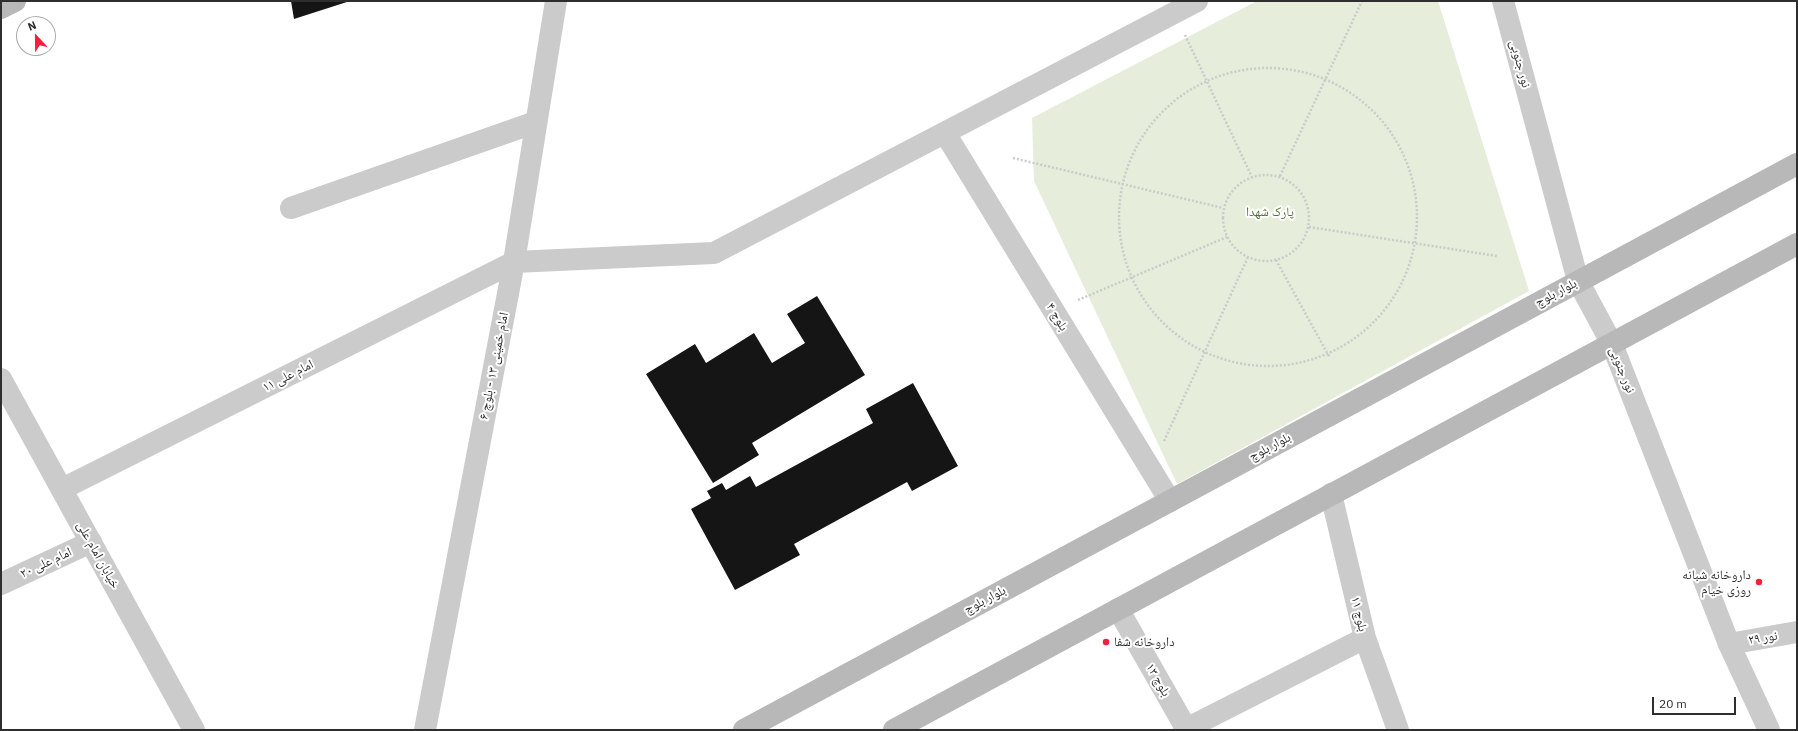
<!DOCTYPE html>
<html>
<head>
<meta charset="utf-8">
<style>
	body { margin:0 }
	#map { position:relative; width:1798px; height:731px; overflow:hidden; background:#fff; font-family:"IBM Plex Sans",sans-serif }
	canvas { display:block }
	.frame { position:absolute; inset:0; border:2px solid #2e2e2e; pointer-events:none }
	.north { position:absolute; left:16px; top:16px; width:40px; height:40px; box-sizing:border-box; background:#fff; border:1px solid #ababab; border-radius:50%; rotate:338deg; font-size:11px; font-weight:700; line-height:16px; text-align:center; color:#2e2e2e }
	.north::after { content:''; display:block; margin:auto; width:14px; height:18px; background:#f61f3e; clip-path:polygon(50% 0,100% 100%,50% 72%,0 100%) }
	.scale { position:absolute; left:1652px; top:697px; width:84px; height:18px; box-sizing:border-box; border:2px solid #2e2e2e; border-top:0; padding-left:5px; font-size:12px; line-height:14px; white-space:nowrap; color:#2e2e2e; -webkit-text-stroke:3px #fff; paint-order:stroke }
</style>
</head>
<body>
<div id="map">
<canvas width="1798" height="731"></canvas>
<div class="frame"></div>
<div class="north">N</div>
<div class="scale">20 m</div>
</div>
<script>
const context = document.querySelector('canvas').getContext('2d');
context.lineJoin = 'round';
function fillPath(path, color) { context.fillStyle = color; context.fill(path, 'evenodd'); }
function stroke(path, color, width, dash) { context.strokeStyle = color; context.lineWidth = width; context.lineCap = dash ? 'butt' : 'round'; context.setLineDash(dash || []); context.stroke(path); }
function label(font, color, halo, rows, align = 'center') {
  context.font = font + ' "IBM Plex Sans","Noto Naskh Arabic",sans-serif'; context.lineWidth = 4; context.setLineDash([]); context.textBaseline = 'middle'; context.strokeStyle = halo; context.fillStyle = color; for (const [text, x, y, turn = 0] of rows) {
    context.save(); context.translate(x, y); context.rotate((+turn || 0) * Math.PI / 180); context.textAlign = isNaN(turn) ? turn : align; if (halo) context.strokeText(text, 0, 0); context.fillText(text, 0, 0); context.restore();
  }
}
const green = new Path2D(`
	M1257,1H1438L1529,291L1177,484L1034,181L1032,118Z`);
const building = new Path2D(`
	M291,1H350L294,19Z
	M817,296L865,375L752,443L759,455L713,483L646,374L695,344L706,363L754,333L772,363L805,343L787,314Z
	M913,383L958,466L912,491L907,482L794,544L800,555L735,590L691,509L711,498L707,491L722,483L726,490L750,476L756,487L873,423L866,409Z`);
const path = new Path2D(`
	M1185,35L1252,177
	M1119 217a149 149 0 1 1 298 0a149 149 0 1 1-298 0Z
	M1013,158L1223,208
	M1223 218a43 43 0 1 1 86 0a43 43 0 1 1-86 0Z
	M1280,176L1362,1
	M1309,227L1497,256
	M1276,260L1330,358
	M1078,300L1227,237
	M1164,441L1248,257`);
const minor = new Path2D(`
	M945,133L1170,501
	M291,208L536,122
	M62,489L514,262L714,253L1197,1
	M1331,494L1365,638L1398,730
	M1,584L91,542
	M1118,609L1187,730
	M1729,644L1797,632
	M425,730L514,262L556,1
	M1184,730L1365,638`);
const tertiary = new Path2D(`
	M1503,1L1578,281L1612,344L1729,644L1769,730
	M1,379L194,730`);
const secondary = new Path2D(`
	M1,8L15,1
	M744,730L1797,164
	M894,730L1797,244`);
const markers = [
	[1759,582,4,"#f61f3e"],
	[1106,642,4,"#f61f3e"]
];
const streetNames = [
	["نور جنوبی",1520,64,75],
	["بلوار بلوچ",1556,293,-28],
	["بلوچ ۴",1057,317,59],
	["امام خمینی ۱۳ - بلوچ ۶",494,366,-79],
	["نور جنوبی",1622,370,68],
	["امام علی ۱۱",288,376,-27],
	["بلوار بلوچ",1270,447,-28],
	["خیابان امام علی",98,555,61],
	["امام علی ۲۰",46,563,-25],
	["بلوار بلوچ",985,600,-28],
	["بلوچ ۱۱",1359,614,77],
	["نور ۲۹",1763,638,-9],
	["بلوچ ۱۳",1158,680,60]
];
const parkNames = [
	["پارک شهدا",1270,212]
];
const poiNames = [
	["داروخانه شبانه",1751,575],
	["روزی خیام",1751,590],
	["داروخانه شفا",1114,642,"left"]
];
fillPath(green, '#e6edda');
fillPath(building, '#151515');
stroke(path, '#cbcbcb', 2.5, [2, 2]);
stroke(minor, '#cbcbcb', 22);
stroke(tertiary, '#cbcbcb', 22);
stroke(secondary, '#b8b8b8', 22);
for (const [x, y, r, color] of markers) { const dot = new Path2D(); dot.arc(x, y, r, 0, 2 * Math.PI); context.fillStyle = color; context.fill(dot); stroke(dot, '#fff', 1.5); }
label('13px', '#2e2e2e', '#fff', streetNames);
label('13px', '#556e37', '#fff', parkNames);
label('13px', '#2e2e2e', '#fff', poiNames, 'right');
</script>
</body>
</html>
